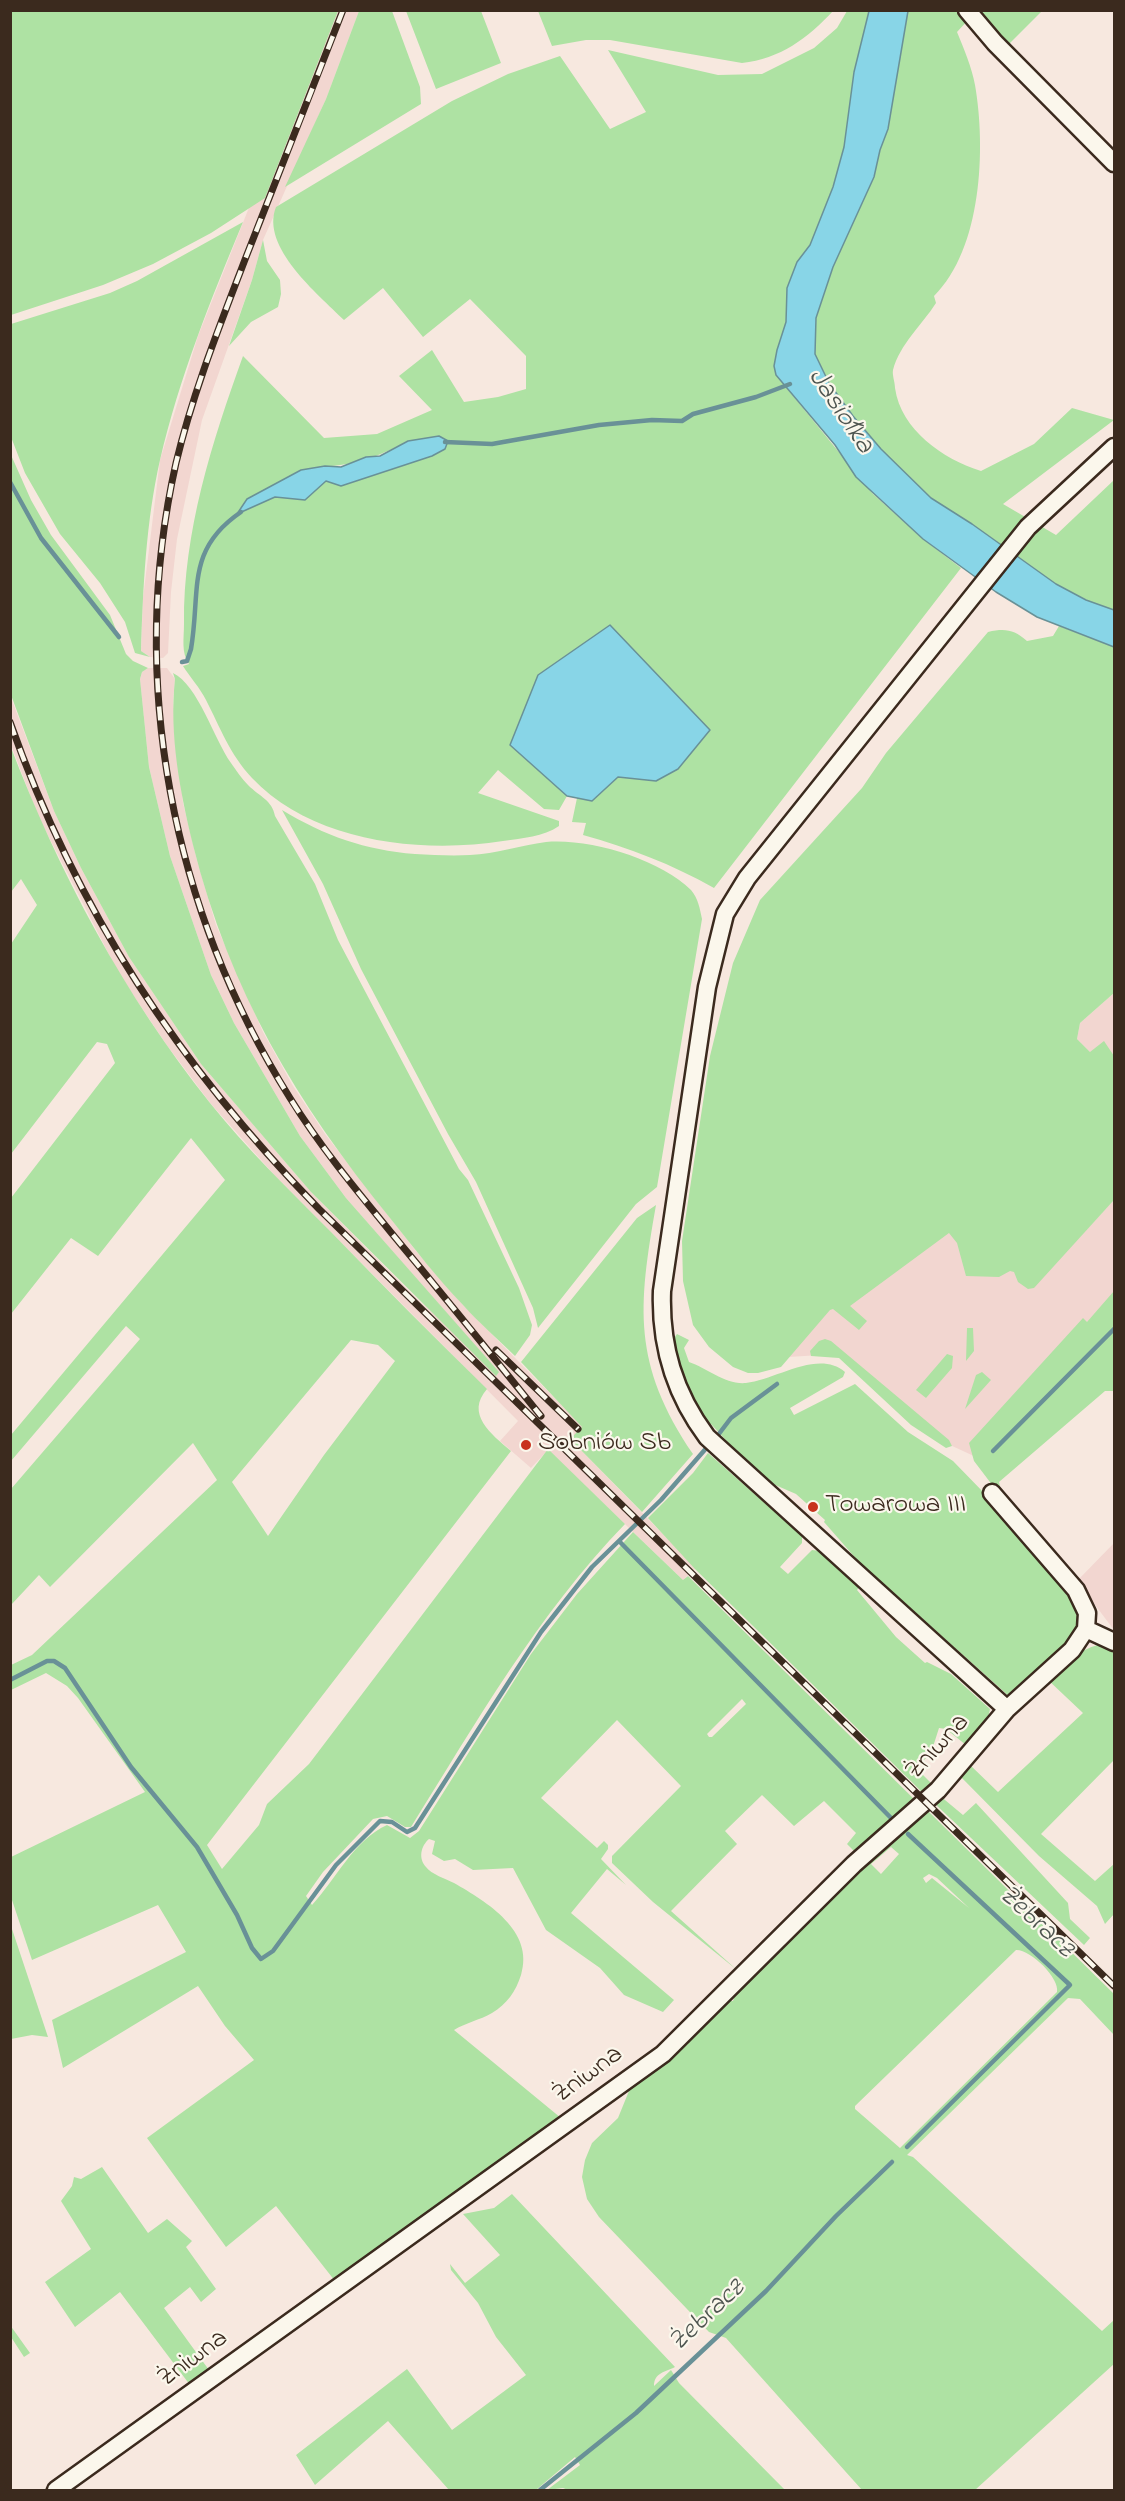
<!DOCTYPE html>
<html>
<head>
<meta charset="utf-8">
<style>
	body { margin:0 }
	#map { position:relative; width:1125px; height:2501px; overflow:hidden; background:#f7e8df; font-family:"Indie Flower",sans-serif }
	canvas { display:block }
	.frame { position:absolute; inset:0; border:12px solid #3b2a1e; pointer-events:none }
</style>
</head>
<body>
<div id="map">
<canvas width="1125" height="2501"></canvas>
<div class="frame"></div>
</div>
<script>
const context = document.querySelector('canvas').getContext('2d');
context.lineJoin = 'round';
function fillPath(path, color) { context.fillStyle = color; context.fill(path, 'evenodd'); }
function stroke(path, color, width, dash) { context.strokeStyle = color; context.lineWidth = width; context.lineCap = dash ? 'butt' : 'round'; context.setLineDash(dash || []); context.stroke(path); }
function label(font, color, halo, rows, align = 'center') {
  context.font = font + ' "Indie Flower",sans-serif'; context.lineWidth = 4.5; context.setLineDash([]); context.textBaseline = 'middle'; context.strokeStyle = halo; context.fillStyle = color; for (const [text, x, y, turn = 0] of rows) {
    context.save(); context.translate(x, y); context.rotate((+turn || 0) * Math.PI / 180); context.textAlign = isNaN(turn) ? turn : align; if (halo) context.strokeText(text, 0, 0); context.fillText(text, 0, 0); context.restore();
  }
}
const built = new Path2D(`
	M327,11H359L326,99L263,240L252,280L202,420L177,539L171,592L168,653L163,658L150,657L141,651L143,598L160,460L198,336Z
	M148,668H167L175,679L173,701L183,803L197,860L216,925L263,1032L293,1086L325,1134L416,1251L463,1305L583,1427L571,1440L696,1568L683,1580L548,1450L531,1468L500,1441L518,1421L277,1178L211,1104L166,1044L119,974L38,816L11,745L10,695L54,811L81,868L129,957L201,1064L311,1192L414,1296L499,1373L346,1198L300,1136L234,1023L211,975L170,856L149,767L140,679L142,672Z
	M1114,993V1077L1077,1039L1080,1023Z
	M1114,1200V1296L976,1457L924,1433L837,1354L788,1357L831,1307L947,1227L1000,1274L1014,1269L1033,1287Z
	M1114,1543V1630L1077,1581Z`);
const green = new Path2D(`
	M10,11L11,10L338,11L265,198L211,233L153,264L103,285L11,315Z
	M359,11H392L420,87L421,104L285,187L326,99Z
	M406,11H481L501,63L436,89Z
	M538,11H833C808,38 780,59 742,63L610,40H586L552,46Z
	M847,11H869L854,72L844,147L833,187L810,245L797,262L787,288L786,322L774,366L785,386L873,494L923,539L961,568L714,888C671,864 630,848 583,835L586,823L572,822L577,798L593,800L618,777L657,780L510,745L567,796L559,810L544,809L498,770L478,793L559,821V826C543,837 523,838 503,841C421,854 312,842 252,778C229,753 221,729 206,700C200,688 190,677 183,666L189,664C181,653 184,638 184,624C183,532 212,442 243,356L324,438L377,434L432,410L399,376L432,350L464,402L498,397L526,389V356L470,299L423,337L383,288L344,320C318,294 260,247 276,207L452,101L508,74L560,56L610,129L646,112L608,50L718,75L762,74L814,48L837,28ZM407,441L432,456L341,486L326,481L305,500L275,497L238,513L325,466C348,467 387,454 407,441Z
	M908,11H963L969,19L957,32C964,49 972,68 975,85C986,148 982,249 934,296L936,303C922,325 900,344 893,370C892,375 895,382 895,388C901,430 943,459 981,471L1034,444L1072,408L1114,420L1003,504L1056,535L1114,480V610L1086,600L1056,584L972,524L931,498L881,449L853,416L829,383L815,354L816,318L833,267L874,177L880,150L888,129Z
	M975,11H1042L1007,46Z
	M243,222C211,299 179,378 160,460C146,521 143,588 141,651L150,657L135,653L125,622L100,583L60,534L25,473L11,437V324L110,293L137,281Z
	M263,240L267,261L280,280L281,294L278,307L251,322L229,346L252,280Z
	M11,455L31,500L51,535L110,615L126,654L133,661L148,668L142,672L140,679L149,767L170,856L211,975L234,1023L300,1136L346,1198L499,1372L496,1376L311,1192L201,1064L129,957L81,868L54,811L11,695Z
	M1059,626L1114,647V993L1080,1023L1077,1039L1090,1052L1104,1041L1114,1056V1200L1034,1288L1028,1289L1018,1282L1014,1272L1010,1271L999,1277L966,1276L957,1243L949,1233L850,1306L867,1321L859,1330L833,1309L830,1310L781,1367L758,1373H748L733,1367L709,1347L693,1325L683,1281L682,1241L710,1056L733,963L760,900L862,788L886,753L988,632C1006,628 1014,630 1027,641L1053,636Z
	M173,673C198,685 214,739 231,763C236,770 242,779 248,785C260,797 272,800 275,816L315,884L338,940L459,1169L468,1180L519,1288L532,1325L530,1335L515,1356C498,1339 479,1323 463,1305C437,1278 414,1248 390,1218C296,1102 230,992 193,845C180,791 169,735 175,679Z
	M10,745C59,873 124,995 210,1103C247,1149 289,1190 331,1232C382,1285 434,1337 487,1389C465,1414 491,1434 511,1451L207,1845L222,1869L259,1825L267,1804L309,1764L548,1449L625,1524C538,1614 477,1721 411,1827H405L387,1816L373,1819L323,1872L306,1896L312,1905C336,1879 354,1840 387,1825L410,1838L419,1831L531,1654L577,1594L633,1532L683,1580L688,1576L917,1802L856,1855L851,1854L854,1851L847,1844L856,1833L824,1801L794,1826L762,1795L725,1831L737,1844L671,1911L737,1970L653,1902L612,1863V1856L681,1786L617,1720L541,1798L597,1848L604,1841L608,1845V1849L601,1859L626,1885L607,1869L571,1913L674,2000L663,2012L624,1995L600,1968L546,1930L513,1868L473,1870L455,1859L444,1861L432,1854L435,1841L429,1839C421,1846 418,1858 426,1867C431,1874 446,1879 454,1883C487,1902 535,1931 521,1975C516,1991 507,2004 492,2013C480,2020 465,2023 454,2030L561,2118L335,2281L276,2206L226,2247L147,2138L254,2060L225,2026L198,1986L63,2068L52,2020L186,1952L158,1905L32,1960L11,1897V1857L145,1792L78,1698L67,1686L46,1673L11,1690V1665L32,1655L217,1480L193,1443L50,1587L39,1575L11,1605V1489L140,1339L126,1326L11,1461V1435L225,1180L191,1138L98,1256L71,1238L11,1314V1198L115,1063L107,1044L97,1042L11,1154V944L37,905L21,879L11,892ZM351,1340L378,1345L395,1361L324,1455L268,1536L232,1482ZM742,1699L746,1704L712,1737H709L707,1734Z
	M282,810C325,836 365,850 415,854C433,855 452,856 470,855C496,854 521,845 546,842C589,838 660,859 691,890C698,898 700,909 702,919L657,1187L636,1204L538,1328L533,1308L476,1182L448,1134L361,969L323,884Z
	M656,1205C638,1307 632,1364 693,1454L642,1512L570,1439L582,1427L521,1362L637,1218Z
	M1114,1291V1391H1105L999,1482L1001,1491L996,1490L974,1461L969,1443L1083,1318L1087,1322Z
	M967,1328H973L974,1351L966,1361Z
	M677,1334L689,1340L684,1348L689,1362C707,1368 726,1385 746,1383C776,1380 818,1349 845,1372L843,1377L790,1408L794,1415L855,1384L908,1432L953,1461L988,1497L1079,1604V1634L1011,1698L859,1562L824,1522L825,1520L796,1494L773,1484L770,1488L711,1424L708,1426C692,1398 679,1372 672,1341Z
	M825,1339L831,1341L949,1440L952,1446L946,1448L911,1425L839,1358L811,1356L810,1351L819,1341Z
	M947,1354L953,1356L952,1368L926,1398L916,1390Z
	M982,1372L991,1380L965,1409L976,1375Z
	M708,1453L802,1536V1543L780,1567L788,1574L812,1550L820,1551L860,1586L857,1590L896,1637L925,1663L927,1662L951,1674L990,1709L987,1723L966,1745L946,1729L939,1728L931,1753L916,1768L933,1785L925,1795L695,1569L648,1518L693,1473Z
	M1104,1644L1114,1650V1760L1041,1834L1095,1881L1114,1864V1914L1105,1924L1097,1906L1039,1856L960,1776L969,1764L998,1792L1083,1713L1047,1679C1065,1664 1080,1647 1104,1644Z
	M939,1795L963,1815L976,1803L1068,1903L1070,1919L1090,1938L1084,1945L932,1801Z
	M924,1812H929L1114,1994V2035L1080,1999L1068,1998L907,2155L913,2157L1102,2331L1114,2320V2364L975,2490H862L726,2338L709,2332L599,2217L587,2199L582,2177L585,2160L592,2143L618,2118L631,2086L727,2001H733L736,1992L853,1875L890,1846ZM891,1847L899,1854L881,1874L871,1864ZM929,1874L937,1878L969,1908L932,1878L926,1883L923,1878ZM1016,1950C1030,1949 1060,1978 1057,1992L900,2148L855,2109V2106Z
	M10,1923L48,2037L32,2035L11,2039Z
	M102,2167L148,2233L167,2219L192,2241L186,2247L216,2289L201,2302L190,2287L164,2308L209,2370L190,2385L120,2292L75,2327L45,2282L91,2249L61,2201L72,2186L74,2177L81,2179Z
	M512,2194L675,2367C665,2372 654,2373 654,2386L671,2370L679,2383L785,2490H568L563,2488L547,2490L580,2465L575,2457L536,2490H449L388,2421L315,2485L296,2455L407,2369L452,2430L526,2375L496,2337L478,2303L451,2270L450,2264L465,2283L500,2255L463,2214L494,2208Z
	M10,2325L30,2353L24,2357L11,2337Z`);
const water = new Path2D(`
	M869,11H908L888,129L880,150L874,177L833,267L816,318L815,354L829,383L853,416L881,449L931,498L972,524L1056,584L1086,600L1114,610V647L1037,617L996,592L923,539L856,477L835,445L776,375L774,366L777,350L786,322L787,288L797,262L810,245L833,187L844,147L854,72Z
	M439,436L448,441L445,449L432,456L341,486L326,481L305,500L275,497L237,514L247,499L301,470L325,466L341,467L366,457L380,456L408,441Z
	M610,625L710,730L678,769L656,781L618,777L592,801L567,796L510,745L538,675Z`);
const stream = new Path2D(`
	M445,442L492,444L599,425L652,420L682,421L693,414L756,397L790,384
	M10,482L41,538L119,637
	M182,662L187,661L191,649C201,591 185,550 241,512
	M715,1439L731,1418L777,1384
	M993,1451L1114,1329
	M619,1541L892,1819
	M10,1680L47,1661H54L65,1668L131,1767L197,1847L237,1915L252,1948L261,1959L273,1951L336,1865L380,1821L392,1822L407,1832L415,1828L541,1632L592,1567L661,1500L709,1445
	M907,2147L1070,1985L908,1834
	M540,2490L636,2413L766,2291L836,2216L892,2162`);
const street = new Path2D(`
	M967,10L995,43L1114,163
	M992,1493L1076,1590L1087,1613L1086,1629L1114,1642
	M1007,1709L707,1437C674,1393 660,1346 662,1291L707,987L725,914L747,878L1028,527L1114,447
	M56,2490L663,2054L854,1864L938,1790L1007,1709L1072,1650L1086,1629`);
const rail = new Path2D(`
	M343,10C311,93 278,175 246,257C220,325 193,392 176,463C127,682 172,910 290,1098C324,1153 367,1203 408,1253C453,1307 497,1362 541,1416
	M10,722C76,910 180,1067 319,1209L1114,1986
	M496,1350L578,1429`);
const markers = [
	[526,1445,6,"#c8321e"],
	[813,1507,6,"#c8321e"]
];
const poiNames = [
	["Sobniów Sb",538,1445],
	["Towarowa III",825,1507]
];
const streetNames = [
	["Żniwna",939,1748,-47],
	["Żniwna",589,2076,-36],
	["Żniwna",194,2360,-36]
];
const waterNames = [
	["Jasiołka",839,412,56],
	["Żebracz",1035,1923,43],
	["Żebracz",708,2317,-43]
];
fillPath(built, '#f2d6d0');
fillPath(green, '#aee2a3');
fillPath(water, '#88d5e7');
stroke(water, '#699197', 1.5);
stroke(stream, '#699197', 4.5);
stroke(street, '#3b2a1e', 21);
stroke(street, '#fbf7ec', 16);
stroke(rail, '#3b2a1e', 7);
stroke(rail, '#fbf7ec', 4.5, [14]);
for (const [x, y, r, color] of markers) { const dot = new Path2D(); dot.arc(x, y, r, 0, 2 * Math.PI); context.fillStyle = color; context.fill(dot); stroke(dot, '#fbf7ec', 2); }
label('27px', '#3b2a1e', '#fbf7ec', poiNames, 'left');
label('27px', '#3b2a1e', '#fbf7ec', streetNames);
label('italic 28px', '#4e5550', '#fbf7ec', waterNames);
</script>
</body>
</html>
